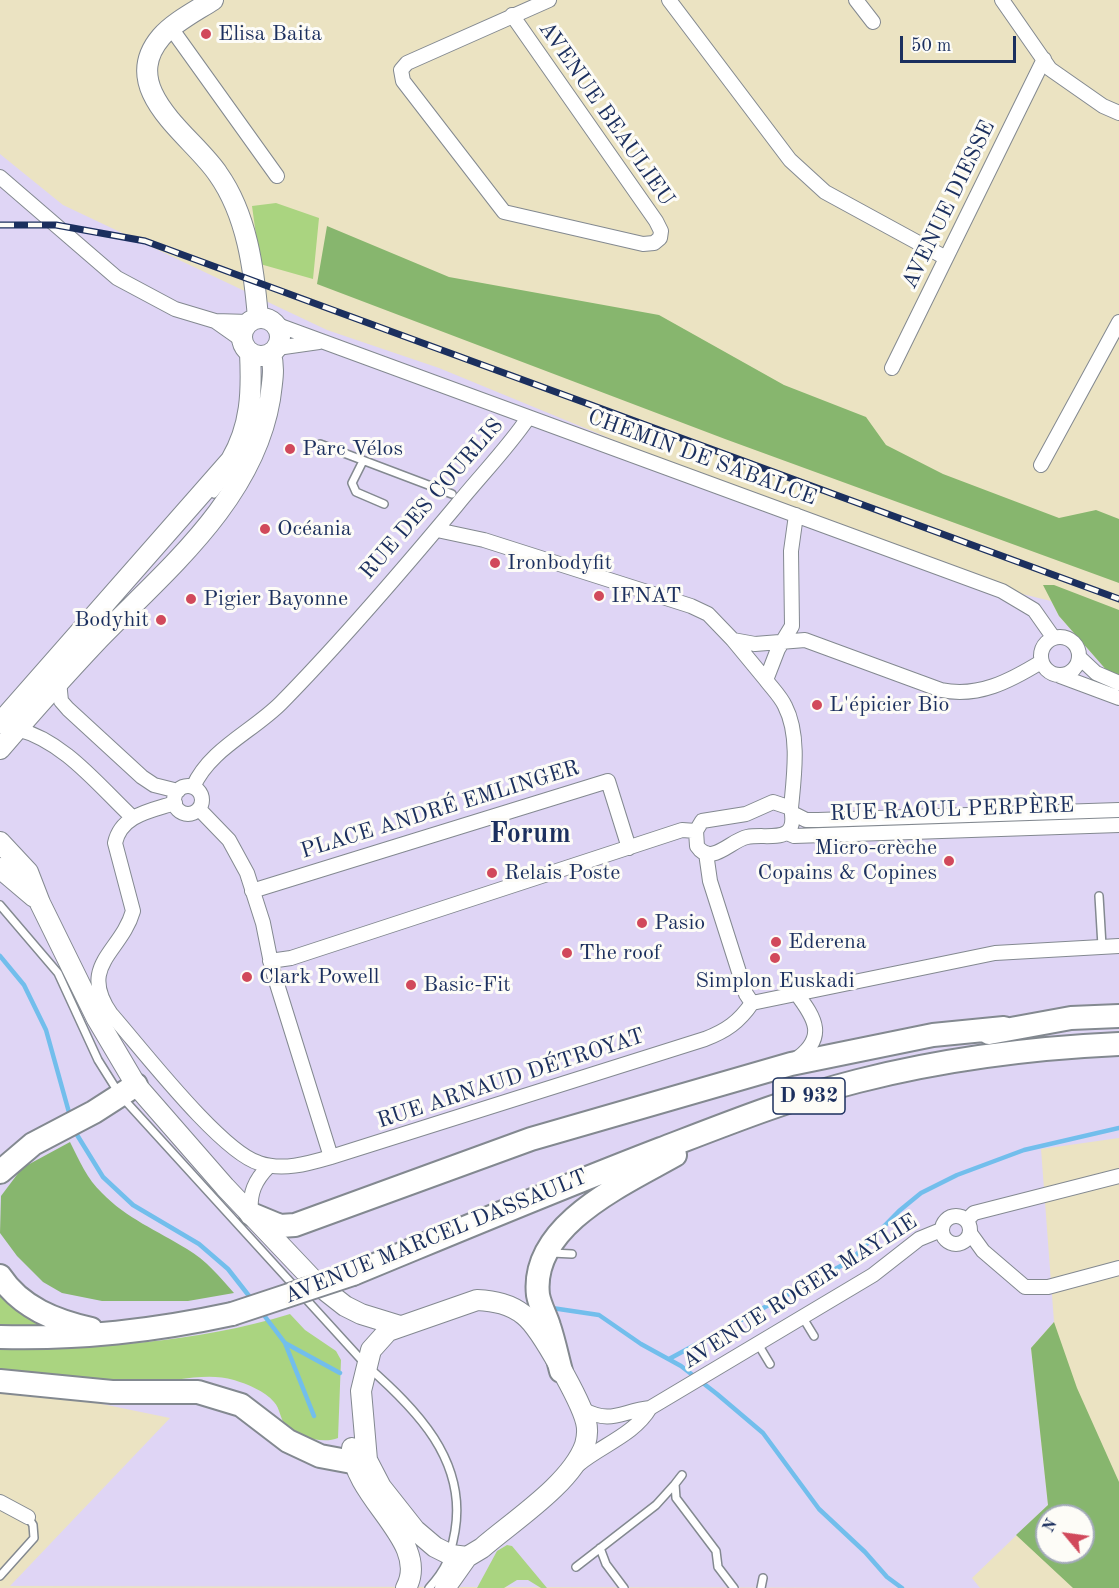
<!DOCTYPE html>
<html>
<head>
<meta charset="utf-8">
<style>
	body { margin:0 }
	#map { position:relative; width:1119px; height:1588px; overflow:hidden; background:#ebe3c2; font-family:"Old Standard TT",serif }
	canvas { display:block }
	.north { position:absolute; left:1035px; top:1504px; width:60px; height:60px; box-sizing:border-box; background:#fdfcf7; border:2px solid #a3aaba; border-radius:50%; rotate:299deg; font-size:16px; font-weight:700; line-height:24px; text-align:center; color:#1b2f5e }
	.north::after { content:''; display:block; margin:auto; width:21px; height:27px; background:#d1495b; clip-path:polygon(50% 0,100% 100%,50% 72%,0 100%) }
	.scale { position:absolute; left:900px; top:36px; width:116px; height:27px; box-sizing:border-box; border:3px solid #1b2f5e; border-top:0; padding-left:8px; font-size:18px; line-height:21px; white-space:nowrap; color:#1b2f5e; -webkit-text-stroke:4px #fdfcf7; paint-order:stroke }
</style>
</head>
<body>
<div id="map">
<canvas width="1119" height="1588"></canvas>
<div class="north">N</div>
<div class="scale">50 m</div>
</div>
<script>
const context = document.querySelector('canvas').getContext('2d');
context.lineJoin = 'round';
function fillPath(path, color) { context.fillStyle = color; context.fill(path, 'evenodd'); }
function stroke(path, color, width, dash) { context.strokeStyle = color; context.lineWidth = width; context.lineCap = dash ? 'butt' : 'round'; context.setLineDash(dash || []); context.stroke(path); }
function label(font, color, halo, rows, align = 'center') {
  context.font = font + ' "Old Standard TT",serif'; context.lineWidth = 6; context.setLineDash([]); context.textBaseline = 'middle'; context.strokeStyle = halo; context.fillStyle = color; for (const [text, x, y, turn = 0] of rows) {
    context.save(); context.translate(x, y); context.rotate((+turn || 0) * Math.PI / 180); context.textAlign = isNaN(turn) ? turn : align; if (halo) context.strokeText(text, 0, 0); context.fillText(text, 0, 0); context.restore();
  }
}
const built = new Path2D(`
	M0,154L63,205L327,330L439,368L796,515L989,586L1051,601L1059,616L1109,673L1119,675V1138L1041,1149L1054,1322L1031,1348L1048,1505L972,1578L980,1588L10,1586L170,1418L0,1383Z`);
const green = new Path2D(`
	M276,203L319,218L313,279L260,264L252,206Z
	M0,1289L54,1327H0Z
	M290,1314L305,1330L336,1351L341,1360L338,1438C324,1444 298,1438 286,1426C280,1419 280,1408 274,1402C265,1391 247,1384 234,1380C205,1371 172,1383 143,1382C95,1381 47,1377 0,1373V1349C98,1348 195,1343 290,1314Z
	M507,1545L512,1546L547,1588H541L528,1580H517L504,1588H477L497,1551Z`);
const forest = new Path2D(`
	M327,226L449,277L659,315L784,385L866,417L886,445L943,474L1059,518L1096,510L1119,519V583L725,439L317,284Z
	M1043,585H1054L1119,610V675L1109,673L1059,616Z
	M70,1142C79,1160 87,1179 102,1193C126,1218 158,1231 187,1249C206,1260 220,1277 234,1293L188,1301H102L62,1293L43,1282L17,1256L0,1233L1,1196L22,1168Z
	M1054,1322L1077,1388L1119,1482V1588H1073L1016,1535L1048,1505L1031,1348ZM1047,1516H1083V1552H1047Z`);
const stream = new Path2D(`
	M0,956L24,985L46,1030L70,1116
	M74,1130L103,1177L133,1205L199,1244L228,1269L253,1301
	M552,1308L599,1315L641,1344L681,1366L717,1394L763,1433L819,1509L865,1552L887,1577L902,1588
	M260,1310L285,1343L340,1373
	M285,1343L314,1416
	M669,1359L850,1261L899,1211L921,1193L957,1175L1024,1150L1119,1128`);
const lane = new Path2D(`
	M320,444L452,494
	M363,461L352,483L356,492L384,504
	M214,494L232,472
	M1099,896L1102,946
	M0,905L58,973L98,1060L120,1095L367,1366C416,1409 467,1460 455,1531C450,1558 447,1568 429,1588
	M552,1253L572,1254
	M803,1318L814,1336
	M758,1344L770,1364
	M682,1475L675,1484L676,1498L716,1551L718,1567L734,1588
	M600,1548L606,1564L624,1588
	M576,1567L656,1505L675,1484
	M0,1576L34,1538L33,1525L28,1517
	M761,1588L763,1578`);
const street = new Path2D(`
	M669,0L790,160L825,192L946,258
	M856,0L873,22
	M1002,0L1050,69L1103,106L1119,113
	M512,15L656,221L661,231L660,238L654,243L643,244L504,212L403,81L401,70L407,63L549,0
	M171,28L277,176
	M0,177L117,278L175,309L215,321L242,340
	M215,321L249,322
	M275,324L1002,591L1034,610L1053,637
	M277,348L319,342
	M892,368L1044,59
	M1041,465L1119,322
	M437,530L484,540L691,606L708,614L733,640L755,644L805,640L941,690C978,698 1010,681 1041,662
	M1041 656a19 19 0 1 1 38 0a19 19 0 1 1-38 0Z
	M733,640L766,680
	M1079,657L1096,673L1119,683
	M1060,676L1119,698
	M59,681L61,701L68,709L142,777L154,785L178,791
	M17,729C64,741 98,785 132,817
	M174 800a14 14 0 1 1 28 0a14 14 0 1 1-28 0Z
	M193,787C210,749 252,732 281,703C342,641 400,573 456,506C480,476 507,449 528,418
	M773,802L791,808C799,846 768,833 747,837C731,840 711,867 697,846L696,831L702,821L746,814Z
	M175,803C150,811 121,815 115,843L133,911C121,953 77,965 111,1014C141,1048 221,1152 259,1163C282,1171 307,1164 331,1157L705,1039C726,1031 739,1022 752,1003L995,953L1119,946
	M791,808C794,776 800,735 785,706C781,697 772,688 766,680L778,649L792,626L791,551L796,515
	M199,809L229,840L247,873L263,923L272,968L331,1157
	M792,813L806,820H818L1119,810
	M787,833L794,836L1119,825
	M706,853L710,881L746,994L752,1003
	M252,891L608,781L629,848
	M270,961L291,958L682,830L696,831
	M795,1060C827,1038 816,1019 796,993
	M251,1214C249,1193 255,1180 269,1166
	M942 1230a14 14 0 1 1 28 0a14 14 0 1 1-28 0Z
	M967,1220L974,1213L1119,1176
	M970,1233L983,1251L1025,1287H1048L1119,1268
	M582,1409C612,1425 621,1411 650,1408L873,1275L919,1239L941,1230
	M579,1464C602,1445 634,1435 650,1408
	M0,1502L28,1517`);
const secondary = new Path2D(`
	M213,0C196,11 174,22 161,37C116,90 193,136 218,174C247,215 254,269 258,318
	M242 337a19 19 0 1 1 38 0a19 19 0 1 1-38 0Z
	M0,723L231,460C251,426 252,392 250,353
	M0,749C32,712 64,676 98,640C166,570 253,500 270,399C272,383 275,369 271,354
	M0,842L28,872L40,903L97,1019L136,1085L225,1187L317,1284L345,1306L361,1314L400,1326
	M0,868L34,897
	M477,1300C495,1301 510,1304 524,1315C541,1328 581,1402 586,1422C588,1430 587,1438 585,1445C571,1484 513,1521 482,1548L467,1557L451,1555L435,1547L415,1530L381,1487L367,1460L361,1391L371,1350L388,1331Z
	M352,1448C354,1499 431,1542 406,1588
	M445,1588L467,1557`);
const primary = new Path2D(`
	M989,1033L1071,1018L1119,1016
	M0,1172L33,1144L94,1112L136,1085
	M251,1214L280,1226L295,1225L531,1139L791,1064L933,1035L1004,1028
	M353,1274C455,1232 557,1189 661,1149C726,1124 791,1098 858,1081C944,1059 1031,1048 1119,1044
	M0,1276C21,1308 56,1321 91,1329
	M0,1337C81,1339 153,1331 232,1314
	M561,1371C557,1356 554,1341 549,1326C546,1316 540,1306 538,1295C530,1225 624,1184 675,1155
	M0,1381L112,1392H198L241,1405L288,1441L320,1456L352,1462`);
const rail = new Path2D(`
	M0,225H56L145,241L1119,599`);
const primaryBridge = new Path2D(`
	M232,1314L353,1274`);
const markers = [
	[206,34,6,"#d1495b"],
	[290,449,6,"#d1495b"],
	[265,529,6,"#d1495b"],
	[495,563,6,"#d1495b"],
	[599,596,6,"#d1495b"],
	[191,599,6,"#d1495b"],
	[161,620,6,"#d1495b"],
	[817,705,6,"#d1495b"],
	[949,861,6,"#d1495b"],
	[492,873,6,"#d1495b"],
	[642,923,6,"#d1495b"],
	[776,942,6,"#d1495b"],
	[567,953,6,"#d1495b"],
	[775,958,6,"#d1495b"],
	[247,977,6,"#d1495b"],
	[411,985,6,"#d1495b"]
];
const shields = [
	[809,1096,72]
];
const shieldNames = [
	["D 932",809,1096]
];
const poiNames = [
	["Elisa Baita",218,34],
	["Parc Vélos",302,449],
	["Océania",277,529],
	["Ironbodyfit",507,563],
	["IFNAT",611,596],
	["Pigier Bayonne",203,599],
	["Bodyhit",149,620,"right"],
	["L'épicier Bio",829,705],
	["Micro-crèche",937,848,"right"],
	["Copains & Copines",937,873,"right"],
	["Relais Poste",504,873],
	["Pasio",654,923],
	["Ederena",788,942],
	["The roof",579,953],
	["Clark Powell",259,977],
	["Simplon Euskadi",775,981,"center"],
	["Basic-Fit",423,985]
];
const streetNames = [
	["AVENUE BEAULIEU",606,114,55],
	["AVENUE DIESSE",949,205,-64],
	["CHEMIN DE SABALCE",702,458,20],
	["RUE DES COURLIS",432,499,-49],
	["PLACE ANDRÉ EMLINGER",440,810,-17],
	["RUE RAOUL PERPÈRE",952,810,-2],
	["RUE ARNAUD DÉTROYAT",511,1079,-18],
	["AVENUE MARCEL DASSAULT",436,1237,-22],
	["AVENUE ROGER MAYLIE",800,1292,-32]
];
const districtNames = [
	["Forum",530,835]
];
fillPath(built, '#dfd5f5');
fillPath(green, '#aad480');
fillPath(forest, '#87b66e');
stroke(stream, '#72beec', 4.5);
stroke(lane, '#838990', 10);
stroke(street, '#838990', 16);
stroke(secondary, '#838990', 22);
stroke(primary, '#838990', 26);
stroke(lane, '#fff', 7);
stroke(street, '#fff', 14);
stroke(secondary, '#fff', 20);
stroke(primary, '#fff', 22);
stroke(rail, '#1b2f5e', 7);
stroke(rail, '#fdfcf7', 4.5, [14]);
stroke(primaryBridge, '#838990', 26, []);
stroke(primaryBridge, '#fff', 22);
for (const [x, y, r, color] of markers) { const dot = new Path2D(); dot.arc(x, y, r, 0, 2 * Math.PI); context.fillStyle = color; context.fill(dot); stroke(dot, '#fdfcf7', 2); }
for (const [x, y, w] of shields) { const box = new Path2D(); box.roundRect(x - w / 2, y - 18, w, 36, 4.5); context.fillStyle = '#fdfcf7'; context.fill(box); stroke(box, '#1b2f5e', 1.5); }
label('bold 21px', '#1b2f5e', null, shieldNames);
label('22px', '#1b2f5e', '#fdfcf7', poiNames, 'left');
label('22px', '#1b2f5e', '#fdfcf7', streetNames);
label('bold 28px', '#1b2f5e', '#fdfcf7', districtNames);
</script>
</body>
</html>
